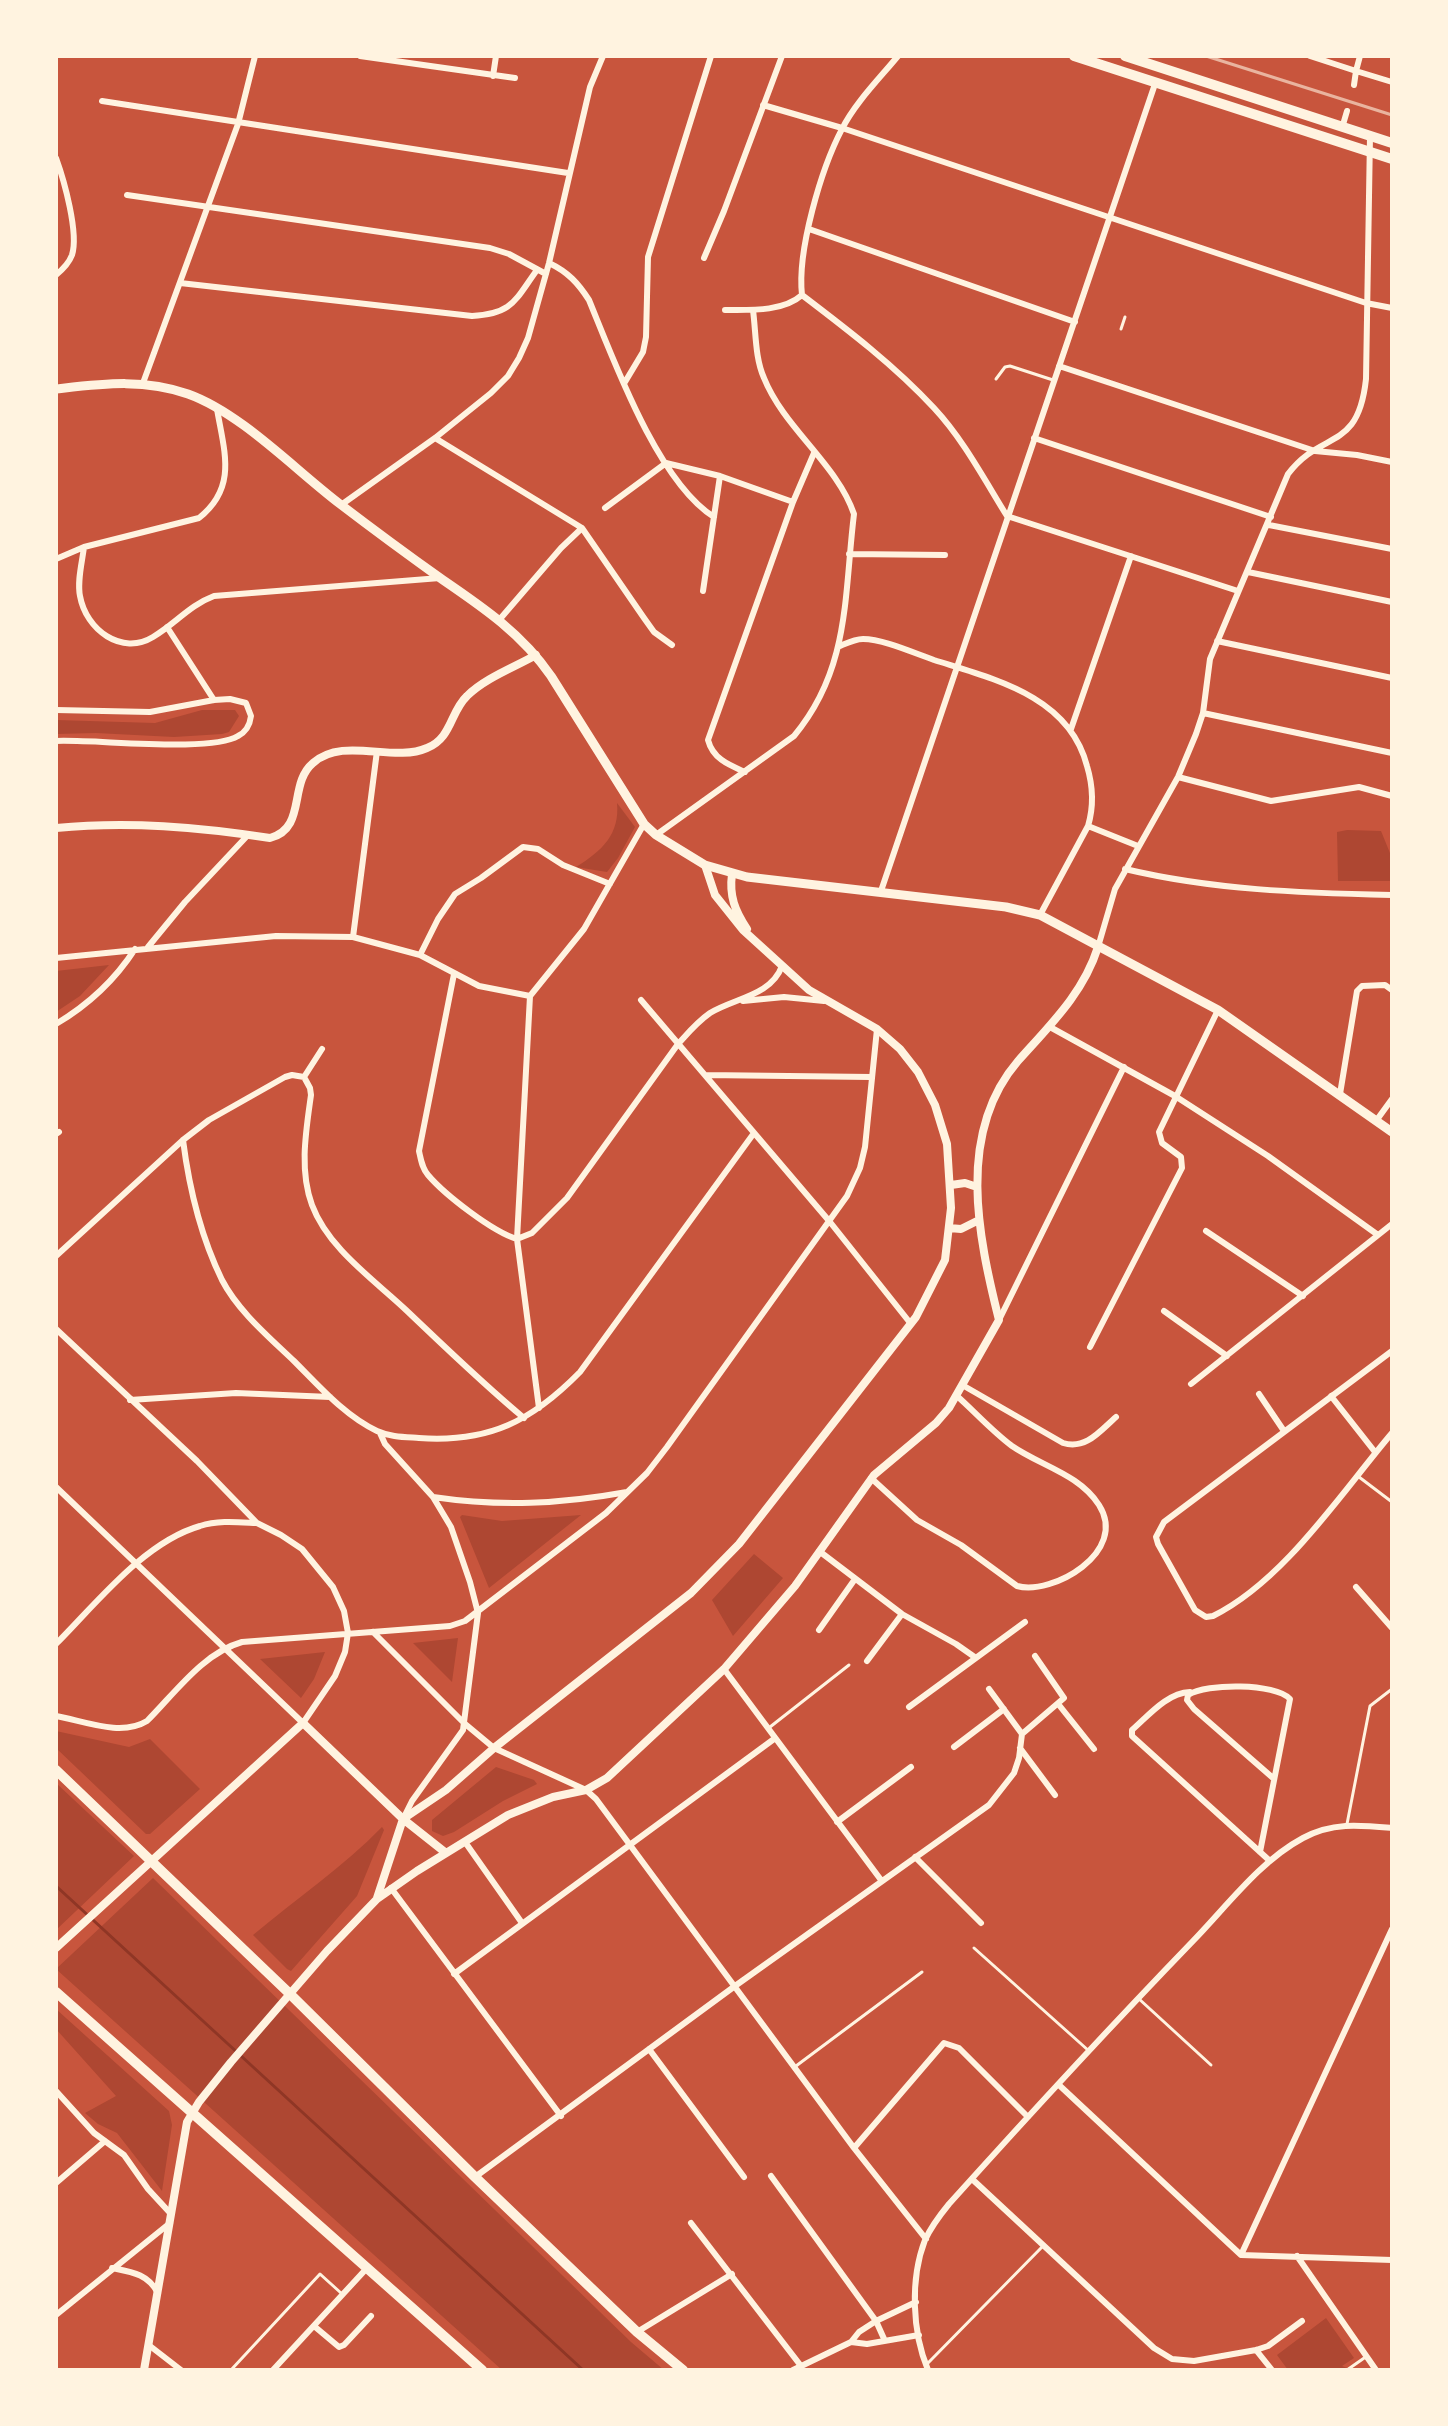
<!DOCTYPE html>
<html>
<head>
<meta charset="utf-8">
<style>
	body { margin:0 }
	#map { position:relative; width:1448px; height:2426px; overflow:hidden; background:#c8553d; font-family:"Titillium Web",sans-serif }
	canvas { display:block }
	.frame { position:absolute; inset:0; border:58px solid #fff3e0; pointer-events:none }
</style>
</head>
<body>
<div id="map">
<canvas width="1448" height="2426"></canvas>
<div class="frame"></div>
</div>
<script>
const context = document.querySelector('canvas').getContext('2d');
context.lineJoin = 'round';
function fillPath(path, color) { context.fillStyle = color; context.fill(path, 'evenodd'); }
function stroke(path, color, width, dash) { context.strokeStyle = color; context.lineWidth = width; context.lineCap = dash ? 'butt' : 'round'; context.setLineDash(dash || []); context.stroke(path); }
const green = new Path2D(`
	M202,710H235L239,716L229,732L222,734L174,737L96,733L56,734V720L155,723Z
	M617,803L635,827L618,858L607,872L576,867C602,851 620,834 617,803Z
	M1347,830L1381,831L1392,858V881H1338L1337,832Z
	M109,965L80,996L56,1012V971Z
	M462,1515L502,1521L581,1515L489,1588L460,1517Z
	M754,1554L783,1578L733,1636L712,1600Z
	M458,1638L452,1682L413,1643Z
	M325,1652L314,1679L301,1698L260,1659Z
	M56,1731L129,1747L150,1739L200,1789L150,1834H146L56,1748Z
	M496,1767L534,1780L537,1784L503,1801L454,1832L443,1836L432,1831V1820Z
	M56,1783L134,1856L56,1930Z
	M382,1827L384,1830L357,1896L291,1971L287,1969L253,1935C296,1899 343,1867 382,1827Z
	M153,1878L631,2342L664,2370H502L56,1969Z
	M56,2009L169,2111L172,2125L162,2191L117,2133L98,2124L85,2113L116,2096L56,2029Z
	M1326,2318L1354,2358L1342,2366L1347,2368L1343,2370H1288L1277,2355Z`);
const stream = new Path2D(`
	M56,1886L583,2370`);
const service = new Path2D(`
	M1121,329L1125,317
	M996,379L1005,367L1010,366L1053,380
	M1359,1477L1392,1502
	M770,1727L849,1665
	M1347,1824L1370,1706L1392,1689
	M974,1948L1089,2051
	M1138,1998L1211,2065
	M796,2066L922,1972
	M928,2363L1043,2246
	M231,2370L320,2274L341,2293
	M1347,2370L1367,2356`);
const minor = new Path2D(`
	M360,56L515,78
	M898,56C879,79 855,103 842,129C821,169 797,251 802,295C848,330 894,365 934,408C963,439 984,479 1007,516
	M1310,56L1356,71L1360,56
	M493,76L496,56
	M1354,85L1356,71L1392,82
	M102,101L568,173
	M763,105L842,128L1366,303L1392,308
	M1342,128L1347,111
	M56,158C64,180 79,233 72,255C69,263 62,270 56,275
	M127,195L490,248L509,254L546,274
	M809,229L1075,322
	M704,258L724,211L782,56
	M549,263C568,272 578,283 589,300C614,361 658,482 714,517
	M180,283L472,316C513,314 515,300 537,270
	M725,310C749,310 783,312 802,295
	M1059,366L1315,451L1357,455L1392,462
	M625,382L643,352L646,337L648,257L711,56
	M143,383L238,124L255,56
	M435,438L582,528L644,618L654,632L672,645
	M1034,438L1271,517
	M666,463L720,476L793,502
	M341,505L435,438L491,393L508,376L519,358L528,338L549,263L590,87L603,56
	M605,508L666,463
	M1007,516L1238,591
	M1269,525L1392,549
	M84,547C82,563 77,581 80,596C86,630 122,656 153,637C175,624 190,605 214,596L440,578
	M849,554L945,555
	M56,559L84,547L199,518C238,487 224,451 217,409
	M1248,572L1392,602
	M703,591L720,476
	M500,619L561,548L582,528
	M167,627L214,700
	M1217,641L1392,678
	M840,646C847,643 855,639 863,639C883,639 914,653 934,660C994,679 1069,696 1087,766C1093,786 1094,806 1088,826L1040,915
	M56,710L150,712L214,700L230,699L246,703L251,716C250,724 246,732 238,736C210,753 95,739 56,741
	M1203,713L1392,753
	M1071,729L1131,556
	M745,772C729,765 713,759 708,740L793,502L814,453
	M1178,777L1271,801L1359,787L1392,796
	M1088,826L1138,846
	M656,835L794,736C850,669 844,596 854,514C837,464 784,428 764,378C755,358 756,333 753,310
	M1125,869C1213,890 1301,893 1392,895
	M881,891L1156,81
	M353,937L377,751
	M148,947L185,902L248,835
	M1098,947L1115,889L1178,777L1196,734L1203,713L1210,659L1288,474C1322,429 1358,453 1366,379L1370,136
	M420,955L438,919L455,894L481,878L523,847L538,849L563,865L610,884
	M56,958L276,936L353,937L420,955L479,986L530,996
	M454,974L419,1151C421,1160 422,1168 428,1175C445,1195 493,1232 517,1239L532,1233L567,1198L678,1044C688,1033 697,1022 710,1013C734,998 771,996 782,966
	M530,996L517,1239L539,1408
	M530,996L584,929L644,824
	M641,1000L830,1222L911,1324
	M743,1001L784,997L824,1001
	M56,1024C88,1005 115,980 135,949
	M1050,1027L1175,1096L1268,1156L1378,1235
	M322,1049L304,1077L310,1088L311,1095C306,1131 299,1170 312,1205C328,1248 373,1279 406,1310C445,1347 483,1384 524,1418
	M705,1075L871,1077
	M1340,1094L1357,991L1362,986L1385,985L1392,990
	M1376,1121L1392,1099
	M56,1134L59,1132
	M183,1140C189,1187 201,1237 222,1280C238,1311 269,1337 294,1361C319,1386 345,1416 377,1431C390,1437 405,1437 419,1438C489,1443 532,1421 580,1372L754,1133
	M1206,1231L1303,1296
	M56,1256L183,1140L209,1120L285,1077L292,1075L304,1077
	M1164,1311L1227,1356
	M1000,1318L1124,1067
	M56,1329L197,1461L257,1523L281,1535L302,1549L333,1587L344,1611L348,1633L345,1652L335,1676L303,1723L56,1487
	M1090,1347L1182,1168L1181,1157L1162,1143L1159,1132L1218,1010
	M1392,1351L1164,1522L1156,1537L1158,1544L1195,1610L1206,1617L1213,1616C1284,1581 1341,1493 1392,1433
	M1191,1384L1392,1224
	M964,1386L1063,1443C1086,1450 1100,1431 1116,1417
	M1259,1394L1284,1431
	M1331,1396L1375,1452
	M130,1400L236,1393L330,1397
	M380,1433L385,1444L433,1497L451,1527L470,1582L478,1613L463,1730L412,1801L404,1817
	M871,1478L917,1520L961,1545L1017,1586C1052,1596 1129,1552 1099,1505C1079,1474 1041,1466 1012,1446C993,1432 975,1412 957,1396
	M433,1497C500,1507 561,1504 627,1492
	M819,1551L902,1614L956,1644L976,1658
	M1356,1587L1392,1628
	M819,1630L855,1579
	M373,1632L464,1723L494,1748L586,1790L596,1799L854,2148L926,2239
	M56,1644C96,1604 144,1542 200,1526C218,1520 237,1522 256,1523
	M867,1661L902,1614
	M724,1669L881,1880
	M989,1689L1022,1734
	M1190,1692C1167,1693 1149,1715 1132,1730V1736L1270,1861
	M1059,1705L1094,1749
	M909,1707L1025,1622
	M56,1716C84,1721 121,1737 147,1721C175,1693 203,1653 242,1642L450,1626L465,1621L606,1513L647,1473L667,1447L847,1196L860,1168L865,1147L877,1029
	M954,1747L1004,1709
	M1020,1748L1055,1795
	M837,1822L911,1767
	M465,1842L522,1923
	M1260,1852L1290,1699C1275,1683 1207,1683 1188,1695L1187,1700L1194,1709L1273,1778
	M915,1857L981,1923
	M391,1888L561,2116
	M454,1974L774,1739
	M649,2049L744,2177
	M1059,2085L1241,2255L1392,2260
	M56,2091L94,2133L124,2155L148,2189L171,2214
	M854,2148L944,2043L959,2048L1028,2117
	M771,2176L876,2321L885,2341
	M475,2177L735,1986L989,1805L1014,1773L1019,1758L1022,1734L1064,1698L1035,1656
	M972,2179L1154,2348L1172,2359L1194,2361L1256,2350L1268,2346L1302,2321
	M56,2183L105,2141
	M691,2223L801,2366
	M1241,2255L1392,1929
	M1297,2256L1376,2370
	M112,2268C132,2272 148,2274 158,2293
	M56,2315L170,2223
	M314,2326L339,2347L344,2345L371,2316
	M637,2332L732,2274
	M851,2342L867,2344L919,2335
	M150,2346L181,2370
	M1256,2350L1272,2370
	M273,2370L367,2268
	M793,2370L851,2342L859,2332L876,2321L916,2302
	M928,2370C912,2332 910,2279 925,2240C931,2227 940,2215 949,2204C1029,2115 1110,2027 1193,1941C1227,1906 1260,1861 1303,1838C1332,1822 1360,1825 1392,1828`);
const tertiary = new Path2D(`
	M56,828C129,821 198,827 270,838C307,828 288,784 313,763C343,736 393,763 427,748C452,738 450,712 467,696C485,678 515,667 536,655
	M732,874C729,896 735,911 747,929
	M951,1185L965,1183L977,1187
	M949,1228L961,1229L979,1220
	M377,1898L403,1819L446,1790L494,1748L691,1593L739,1544L916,1317L945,1260L951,1208L947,1144L935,1105L918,1072L900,1049L877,1029L809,990L743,930L715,895L705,865
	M56,1948L303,1723L403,1819L446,1853
	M144,2370L187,2122L199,2102L231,2062L327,1951L377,1899L417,1871L508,1815L553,1797L586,1790L607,1778L724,1669L795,1586L874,1475L936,1423L949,1408L999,1320C978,1236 956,1133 1018,1061C1050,1025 1083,994 1098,947`);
const secondary = new Path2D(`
	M56,389C101,384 144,378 188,394C241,413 294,469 340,504C374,530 408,555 443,580C484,608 522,634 551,676L644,824L656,835L705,865L747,877L1006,907L1040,915L1218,1010L1392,1132`);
const primary = new Path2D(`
	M1074,56L1392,159
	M1125,56L1392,143
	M56,1770L290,1994L475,2177L637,2332L683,2370
	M56,1992L482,2370`);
const rail = new Path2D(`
	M1206,56L1392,115`);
fillPath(green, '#ae4732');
stroke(stream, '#8f3625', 3);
stroke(service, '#fff3e0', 3);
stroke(minor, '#fff3e0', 6);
stroke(tertiary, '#fff3e0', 8);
stroke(secondary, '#fff3e0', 9);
stroke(primary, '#fff3e0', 10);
stroke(rail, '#e9b49f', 3);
</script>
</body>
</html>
